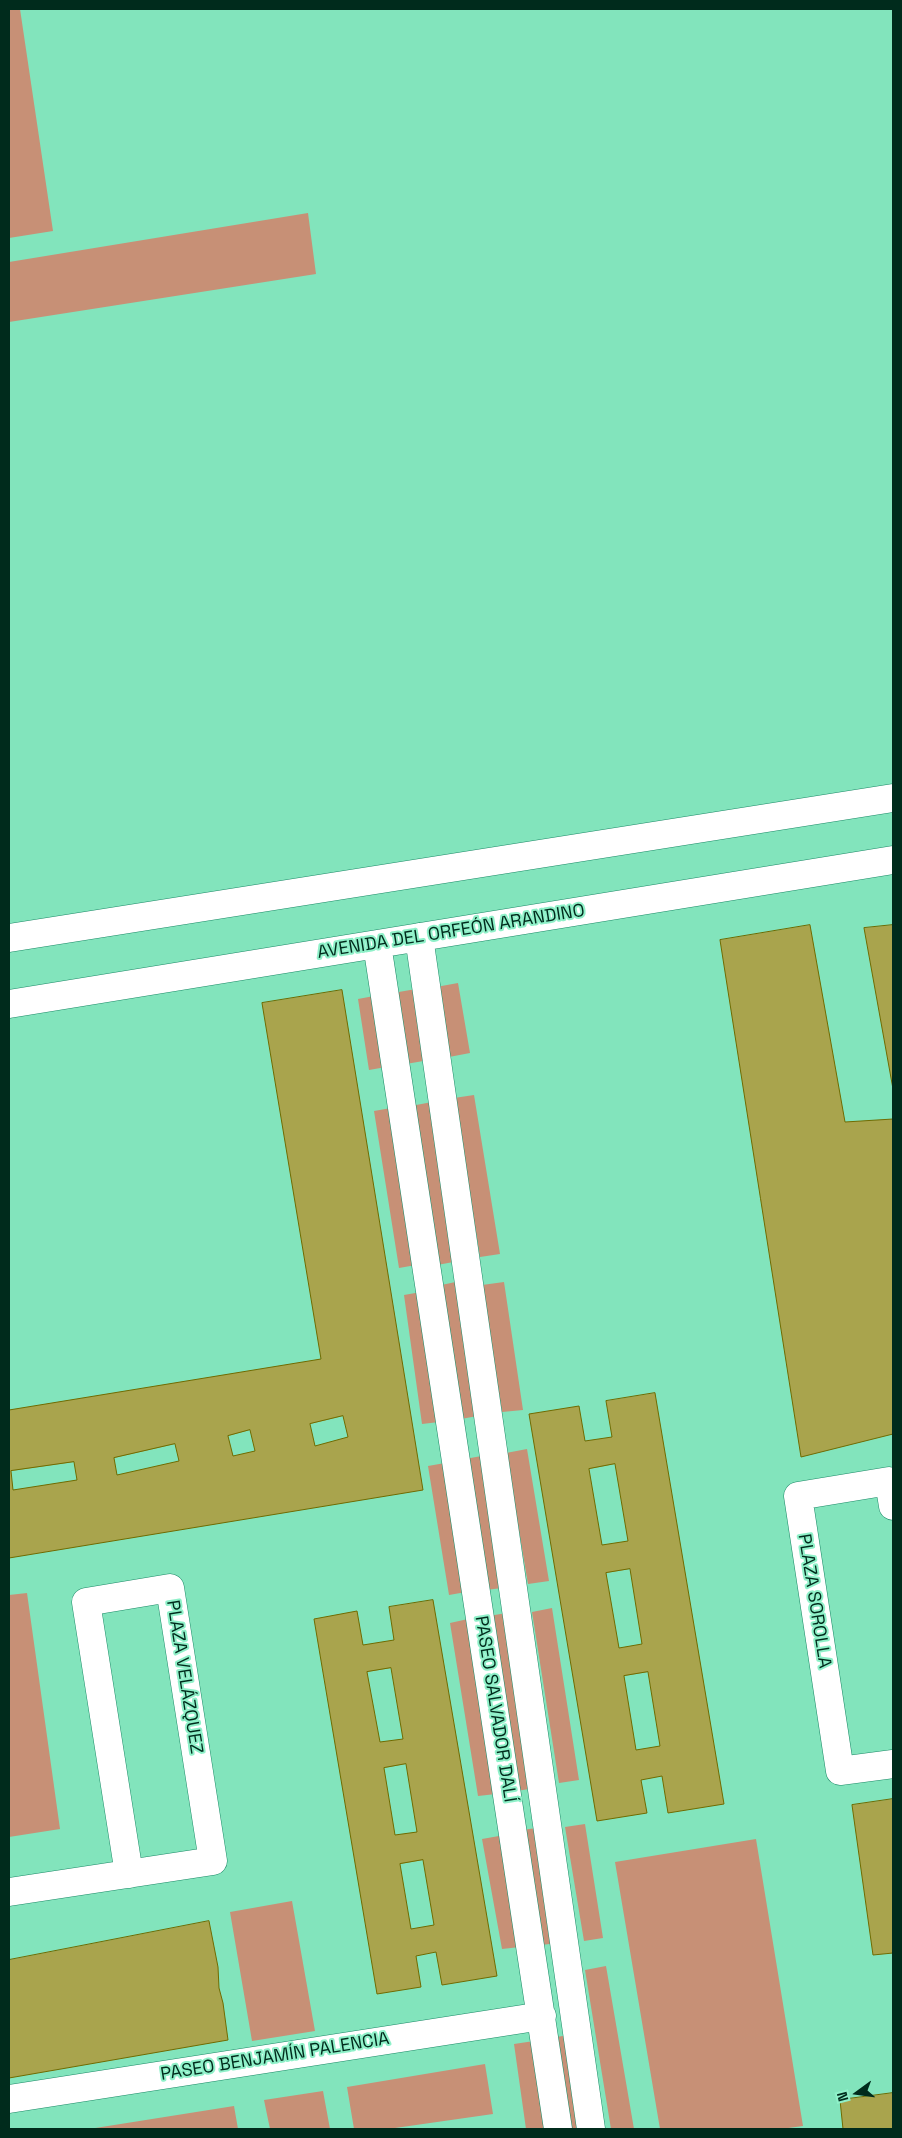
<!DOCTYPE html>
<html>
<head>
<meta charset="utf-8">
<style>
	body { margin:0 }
	#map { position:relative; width:902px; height:2138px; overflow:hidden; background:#82e4bc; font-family:"Space Grotesk",sans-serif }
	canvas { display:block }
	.frame { position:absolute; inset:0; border:10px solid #002b1c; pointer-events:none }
	.north { position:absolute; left:832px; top:2068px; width:50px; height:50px; -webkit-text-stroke:4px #8ff1c9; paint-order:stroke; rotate:256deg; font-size:14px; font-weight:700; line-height:20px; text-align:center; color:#002b1c }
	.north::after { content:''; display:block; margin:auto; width:18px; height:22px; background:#002b1c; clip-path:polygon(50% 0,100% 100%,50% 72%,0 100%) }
</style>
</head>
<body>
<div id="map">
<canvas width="902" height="2138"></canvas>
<div class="frame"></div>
<div class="north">N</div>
</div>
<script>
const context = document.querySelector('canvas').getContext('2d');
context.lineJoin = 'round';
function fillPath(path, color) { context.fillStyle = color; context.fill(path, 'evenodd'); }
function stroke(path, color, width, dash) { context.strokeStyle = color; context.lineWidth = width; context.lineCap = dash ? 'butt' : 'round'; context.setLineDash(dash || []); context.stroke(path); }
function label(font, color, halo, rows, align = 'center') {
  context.font = font + ' "Space Grotesk",sans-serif'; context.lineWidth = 4; context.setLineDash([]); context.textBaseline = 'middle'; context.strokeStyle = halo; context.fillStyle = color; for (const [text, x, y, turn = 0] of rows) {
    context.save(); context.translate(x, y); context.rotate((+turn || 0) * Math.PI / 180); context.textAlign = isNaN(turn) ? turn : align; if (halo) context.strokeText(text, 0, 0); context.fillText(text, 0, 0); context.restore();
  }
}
const green = new Path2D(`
	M9,9H20L53,231L9,238Z
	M308,213L316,274L9,322V262Z
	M458,983L470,1053L449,1057L436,987Z
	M416,989L429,1060L406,1064L393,993Z
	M374,996L386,1067L369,1070L358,999Z
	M474,1095L500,1254L480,1257L454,1098Z
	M432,1102L459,1261L437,1265L411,1106Z
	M391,1108L416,1265L399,1268L374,1111Z
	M460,1281L483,1415L461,1419L437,1286Z
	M504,1282L523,1410L502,1412L482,1285Z
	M421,1292L439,1422L422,1424L404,1295Z
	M527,1449L549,1581L528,1584L506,1453Z
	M487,1455L510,1587L486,1590L465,1459Z
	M445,1463L466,1592L449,1595L428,1466Z
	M27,1593L60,1829L9,1837V1595Z
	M552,1608L579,1780L559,1783L532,1612Z
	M512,1612L541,1787L517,1791L489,1616Z
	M468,1619L496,1794L478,1796L450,1623Z
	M585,1824L603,1938L584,1941L565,1827Z
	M544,1827L563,1942L542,1945L522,1830Z
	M499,1836L520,1947L502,1949L482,1839Z
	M756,1839L803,2126L781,2129H660L615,1862Z
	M292,1901L315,2031L252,2041L230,1912Z
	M606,1966L634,2129H611L585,1970Z
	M574,2034L590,2129H566L551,2038Z
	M534,2041L547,2129H526L514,2044Z
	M485,2064L493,2114L388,2129H354L347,2087Z
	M323,2091L330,2129H270L264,2100Z
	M234,2106L238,2129H89Z`);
const building = new Path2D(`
	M810,925L845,1122L893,1119V1434L801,1457L720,940Z
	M893,925V1089L864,928Z
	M342,990L423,1490L9,1558V1410L321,1359L262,1003ZM343,1416L348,1437L315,1446L310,1424ZM250,1430L255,1451L233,1456L228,1436ZM175,1444L179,1461L117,1475L114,1458ZM74,1462L77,1480L13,1490L11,1471Z
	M655,1393L724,1804L668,1813L662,1776L641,1780L647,1813L597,1821L529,1414L579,1406L585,1441L612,1437L606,1401ZM615,1464L628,1541L602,1545L589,1469ZM630,1569L642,1644L619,1648L606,1573ZM648,1672L660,1746L636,1750L624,1676Z
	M433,1600L497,1976L442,1985L436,1952L416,1956L421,1987L377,1994L314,1619L357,1611L363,1645L394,1640L389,1607ZM391,1668L403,1739L380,1742L367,1672ZM406,1764L417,1832L395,1835L384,1768ZM423,1860L434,1925L411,1929L400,1864Z
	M893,1799V1953L873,1955L852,1805Z
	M209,1921L218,1967L219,1988L223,2003L228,2040L9,2078V1960Z
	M893,2093V2129H843L840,2100Z`);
const minor = new Path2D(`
	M419,937L591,2129
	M9,938L893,798
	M377,944L558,2129
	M9,1004L893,860
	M893,1506L889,1481L798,1496L840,1771L893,1764
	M9,1892L213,1861L170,1588L86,1602L129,1874
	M9,2099L542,2016`);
const streetNames = [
	["AVENIDA DEL ORFEÓN ARANDINO",451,932,-9],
	["PLAZA SOROLLA",814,1601,81],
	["PLAZA VELÁZQUEZ",184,1677,81],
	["PASEO SALVADOR DALÍ",495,1709,81],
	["PASEO BENJAMÍN PALENCIA",275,2057,-9]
];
fillPath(green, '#c79076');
fillPath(building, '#a9a44d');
stroke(building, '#706a00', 1);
stroke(minor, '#1b8a67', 29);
stroke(minor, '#fff', 28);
label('18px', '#002b1c', '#8ff1c9', streetNames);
</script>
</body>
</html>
